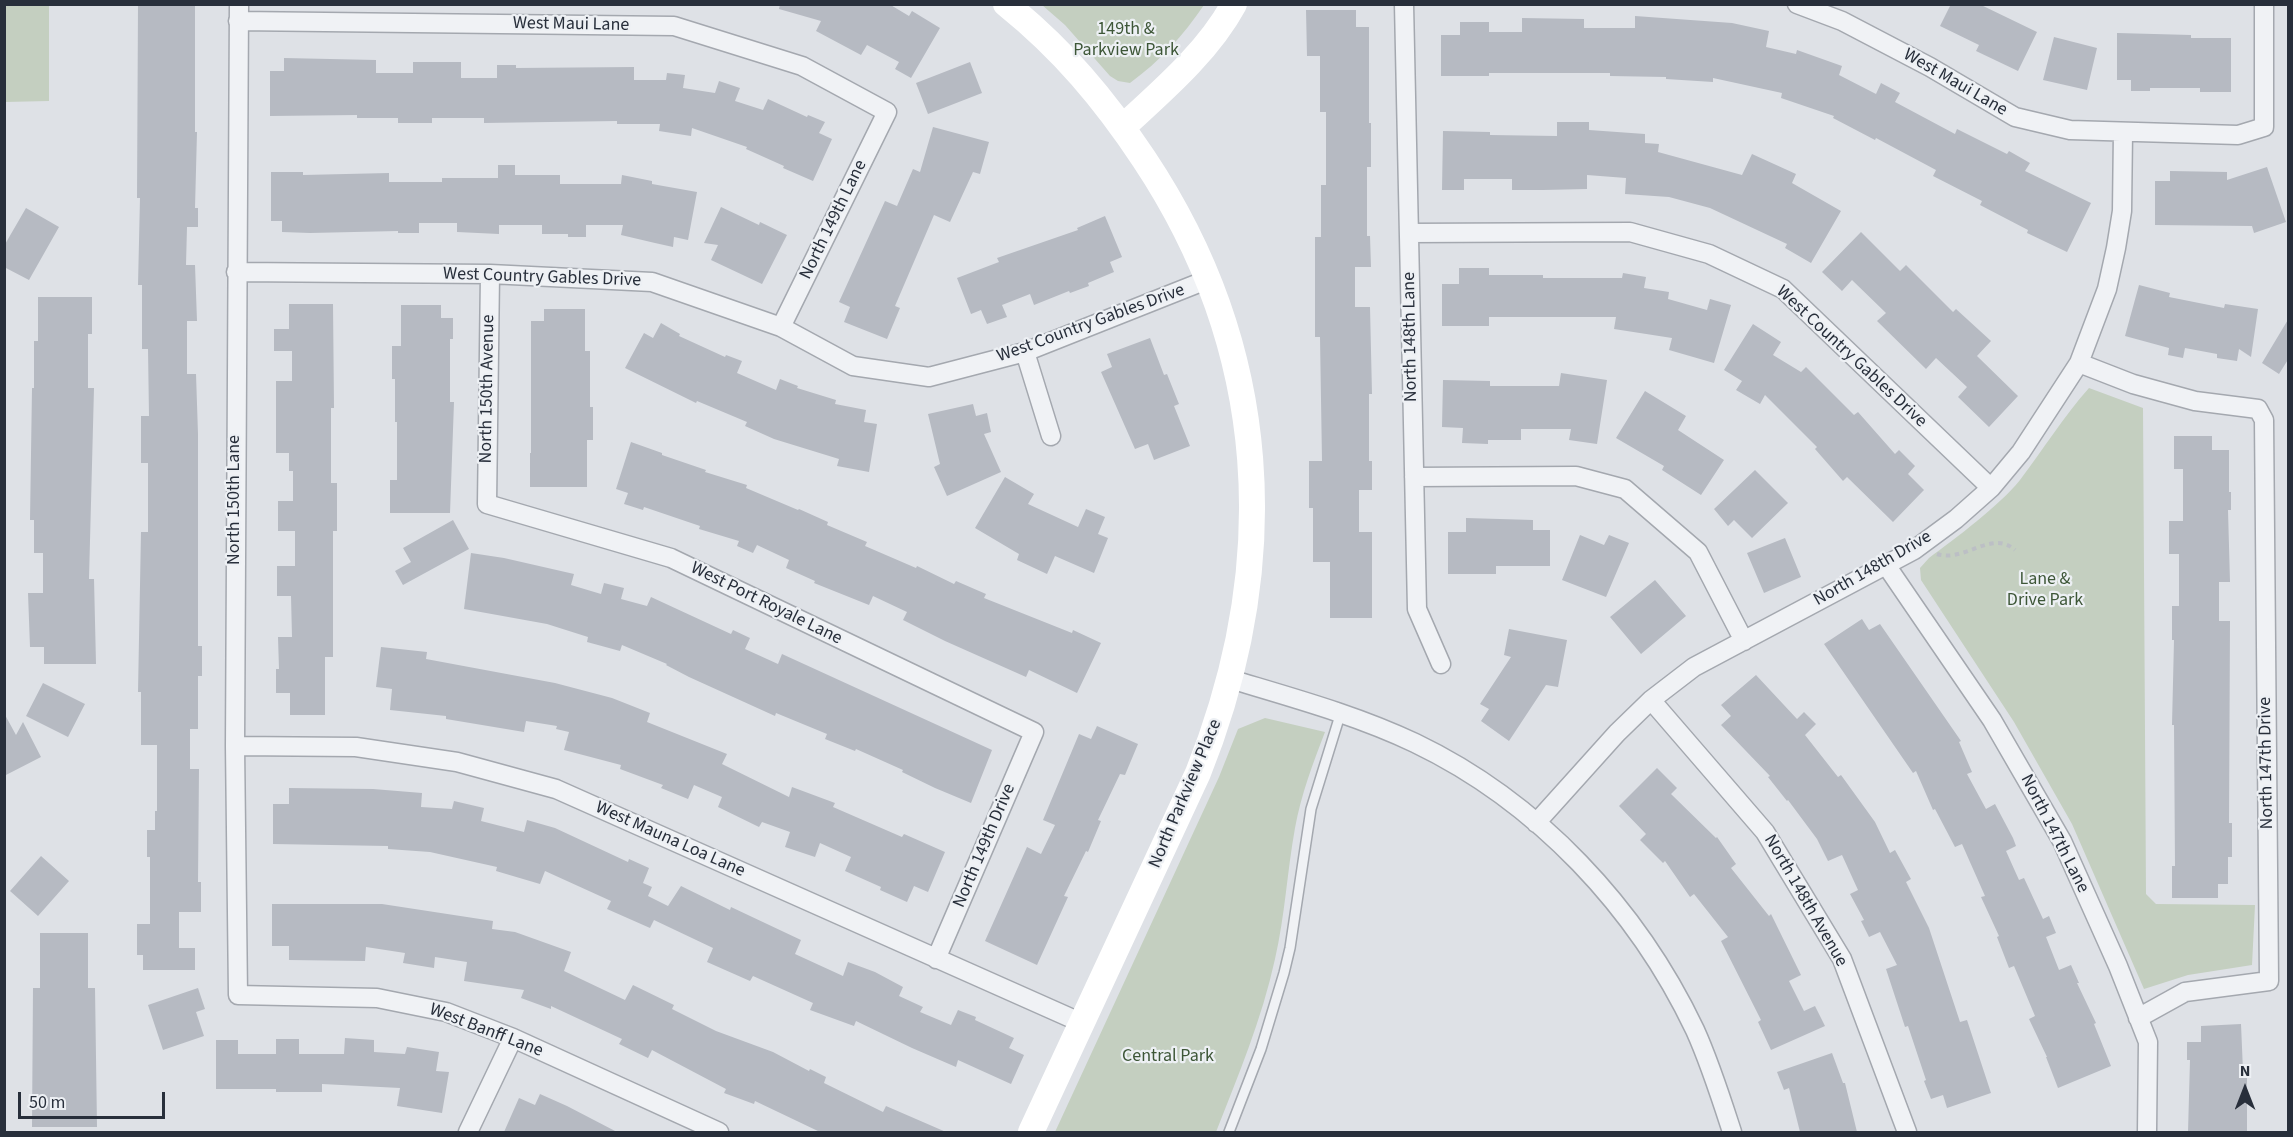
<!DOCTYPE html>
<html>
<head>
<meta charset="utf-8">
<style>
	body { margin:0 }
	#map { position:relative; width:2293px; height:1137px; overflow:hidden; background:#dee1e6; font-family:"Source Sans 3",sans-serif }
	canvas { display:block }
	.frame { position:absolute; inset:0; border:6px solid #282f3b; pointer-events:none }
	.north { position:absolute; left:2215px; top:1059px; width:60px; height:60px; -webkit-text-stroke:4px #edf0f4; paint-order:stroke; rotate:0deg; font-size:16px; font-weight:700; line-height:24px; text-align:center; color:#282f3b }
	.north::after { content:''; display:block; margin:auto; width:21px; height:27px; background:#282f3b; clip-path:polygon(50% 0,100% 100%,50% 72%,0 100%) }
	.scale { position:absolute; left:18px; top:1092px; width:147px; height:27px; box-sizing:border-box; border:3px solid #282f3b; border-top:0; padding-left:8px; font-size:18px; line-height:21px; white-space:nowrap; color:#282f3b; -webkit-text-stroke:4px #edf0f4; paint-order:stroke }
</style>
</head>
<body>
<div id="map">
<canvas width="2293" height="1137"></canvas>
<div class="frame"></div>
<div class="north">N</div>
<div class="scale">50 m</div>
</div>
<script>
const context = document.querySelector('canvas').getContext('2d');
context.lineJoin = 'round';
function fillPath(path, color) { context.fillStyle = color; context.fill(path, 'evenodd'); }
function stroke(path, color, width, dash) { context.strokeStyle = color; context.lineWidth = width; context.lineCap = dash ? 'butt' : 'round'; context.setLineDash(dash || []); context.stroke(path); }
function label(font, color, halo, rows, align = 'center') {
  context.font = font + ' "Source Sans 3",sans-serif'; context.lineWidth = 4.5; context.setLineDash([]); context.textBaseline = 'middle'; context.strokeStyle = halo; context.fillStyle = color; for (const [text, x, y, turn = 0] of rows) {
    context.save(); context.translate(x, y); context.rotate((+turn || 0) * Math.PI / 180); context.textAlign = isNaN(turn) ? turn : align; if (halo) context.strokeText(text, 0, 0); context.fillText(text, 0, 0); context.restore();
  }
}
const green = new Path2D(`
	M4,5H49V101L5,102Z
	M1042,5H1204C1183,36 1160,61 1130,83L1118,81L1110,76L1065,25Z
	M2089,388L2143,408L2146,894L2156,904L2255,905L2252,965L2188,975L2144,989L2072,824L2014,722L1921,580L1920,568L1929,558C1956,538 1999,506 2020,480C2043,450 2063,417 2089,388Z
	M1265,718L1325,732C1313,763 1301,795 1295,828C1287,872 1285,916 1275,959C1262,1019 1238,1076 1216,1132H1055L1219,777L1238,729Z`);
const building = new Path2D(`
	M138,4H195V132H197L195,208H198V227H187L186,265H195L197,321H187V374H196L198,434V646H202V676H198V729H190V769H199L198,882H201V912H179V948H195V970H143V955H137V924H150V857H147V830H155V811H157V745H141V692H138L141,532H148V463H141V416H149L148,349H142V285H138L140,198H137Z
	M780,4H889L909,16L912,11L940,28L911,78L895,69L899,62L867,45L861,55L816,31L821,21L779,9Z
	M1951,4H1979L2037,32L2018,71L1976,51L1979,45L1940,26Z
	M1306,10H1356V27H1369V123H1371V167H1367V236H1370L1371,267H1355V307H1370L1372,394H1369V461H1372V490H1359V532H1372V618H1330V562H1313V508H1309V461H1322L1320,337H1315V237H1321V185H1326V112H1320V56H1307Z
	M1635,16L1732,23L1769,31L1766,47L1796,54L1797,50L1842,66L1839,75L1876,94L1881,83L1900,93L1895,102L1955,134L1957,129L2007,154L2009,151L2030,163L2025,171L2091,203L2067,252L2027,233L2028,230L1980,205L1982,201L1933,176L1936,170L1876,138L1875,140L1833,118L1834,116L1781,98L1782,93L1713,78V82L1666,79V77L1610,76V73H1489V76H1441V35H1460V22H1489V32H1522V18L1584,19V28H1635Z
	M2117,33L2191,35V38H2231V92H2200V88H2150V91H2131V80H2117Z
	M2054,37L2097,48L2087,90L2043,80Z
	M284,58L376,60V73H413V62H461V78H497V65H516V68L634,67V80H666L667,73L685,75L683,88L715,93L719,81L740,88L735,101L763,110L768,99L807,117L808,115L825,122L819,133L832,139L813,181L783,168L784,166L746,149L747,147L692,128L691,136L659,131L660,124H617V121L484,123V118H432V123H398V118H357V115L270,116V71H284Z
	M970,62L982,93L928,114L916,83Z
	M1557,122H1589V130L1645,134V143L1659,144L1658,152L1742,175L1752,154L1796,174L1792,183L1841,211L1811,263L1785,248L1787,244L1710,208L1669,197L1625,194L1626,178L1587,175V189L1543,190H1512V179H1464V190H1442L1443,131L1490,132V135L1557,136Z
	M933,127L989,142L980,174L973,172L950,222L934,215L895,306L900,308L887,339L844,322L850,307L839,302L885,201L897,206L913,169L920,172Z
	M498,165H515V175H560V184H621L622,175L652,181V184L697,192L688,240L674,237L673,247L655,243L621,235L623,225H586V237H568V234H542V225H499V234L457,232V223H419V233H398V231L310,233L282,232V221H271V172H303V175L389,173V182H442V178H498Z
	M2267,167L2286,222L2254,233L2252,226L2155,225V181H2170V171L2227,172V180Z
	M721,207L759,225L760,222L787,235L762,284L711,260L718,245L704,243Z
	M26,208L59,227L29,280L4,267V246Z
	M1105,216L1122,257L1110,262L1114,272L1088,283L1089,286L1070,293L1069,291L1034,305L1030,294L1002,305L1007,317L987,324L981,310L971,314L957,278L999,262L997,258L1078,230L1077,228Z
	M1861,232L1900,271L1906,265L1953,312L1956,309L1991,341L1977,356L2018,396L1989,427L1958,397L1967,387L1936,358L1926,369L1877,321L1886,313L1852,280L1842,291L1822,272Z
	M1459,268H1489V275H1543V278H1622L1623,273L1646,277L1644,288L1669,292L1668,299L1707,310L1710,299L1731,305L1714,363L1669,350L1672,338L1614,329L1616,317H1489V326H1442V284H1459Z
	M2139,285L2170,293L2169,297L2224,308L2225,304L2258,309L2251,357L2239,349L2237,361L2217,358V354L2185,348L2183,358L2168,355L2169,348L2125,336Z
	M38,297H92V334H88V388H94L89,579H94L96,664H44V647H30L28,593H43V553H34V520H30L32,388H34V341H38Z
	M289,304H333L334,408H331V483H337V531H333V657H325V715H290V693H276V669H279L278,637H292L291,596H277V566H295V531H278V501H293V471H289V453H276V381H292V351H274V329H289Z
	M401,305H441V318H453V339H450V402H454L450,513H390V480H397V422H395V379H392V346H401Z
	M544,309H585V351H590V407H593V440H587V487H530V453H531V321H544Z
	M2289,318V358L2279,374L2262,363Z
	M661,323L680,334L679,336L725,357L726,355L742,361L737,373L776,390L780,379L798,386L797,388L836,400L835,404L866,410L864,422L877,424L869,472L837,466L839,459L774,439L745,426L747,422L697,401L696,403L625,368L644,333L653,338Z
	M1753,324L1781,342L1773,355L1801,372L1806,367L1854,415L1858,412L1895,454L1899,450L1915,466L1908,474L1924,490L1893,522L1847,477L1843,481L1815,449L1817,447L1765,395L1760,404L1736,390L1742,381L1724,370Z
	M1150,338L1164,375L1167,374L1179,404L1174,406L1190,446L1154,460L1148,444L1135,449L1101,372L1112,367L1107,354Z
	M1561,373L1607,380L1597,444L1569,440L1571,429H1521V440H1488V444L1462,443L1463,428L1442,427L1443,380L1490,381V386H1559Z
	M1645,391L1686,416L1678,430L1724,460L1701,495L1662,470L1664,466L1616,438Z
	M973,404L976,416L987,413L991,432L984,434L1001,472L947,496L934,467L940,464L928,414Z
	M2174,436H2212V450H2229V492H2231V510H2228L2230,582H2219V621H2230L2229,823H2232V857H2228V884H2218V898H2172V866H2175L2174,725H2172L2174,640H2172V606H2179V554H2169V521H2183V469H2174Z
	M631,442L662,453V455L706,470L705,472L747,485L746,488L798,510L799,509L828,522L827,525L867,542L865,546L916,568L917,566L954,584L956,581L986,594L984,598L1072,633L1073,630L1101,643L1077,693L1029,670L1026,677L945,641L903,620L907,612L873,596L869,605L814,583L815,581L786,568L789,560L757,545L753,553L737,546L739,541L699,529L700,526L644,507L643,510L624,504L628,493L616,489Z
	M1755,470L1788,503L1752,538L1734,520L1728,526L1714,509Z
	M1005,477L1034,494L1028,504L1078,527L1086,509L1105,517L1098,534L1108,538L1094,573L1055,556L1047,574L1017,560L1019,554L975,528Z
	M1466,518L1533,520V530H1550V566H1496V574H1448V532H1466Z
	M453,520L469,549L403,585L395,571L411,562L403,548Z
	M1580,535L1604,545L1609,535L1629,543L1606,597L1562,580Z
	M1785,538L1801,577L1764,593L1747,553Z
	M471,553L504,558L574,574L571,585L601,594L604,583L624,588L621,599L647,606L651,597L731,634L733,630L750,638L745,649L778,664L782,654L992,750L971,803L935,788L902,772L903,770L856,749L855,751L825,739L827,734L776,713L775,716L689,677L666,665L667,664L622,645L620,651L587,642L588,637L547,624L464,609Z
	M1655,580L1686,616L1641,654L1610,617Z
	M1862,619L1869,630L1880,624L1961,741L1959,742L1972,772L1967,774L1986,809L1995,804L2013,838L2016,846L2006,851L2019,880L2024,878L2043,919L2049,916L2056,933L2046,937L2059,970L2071,965L2079,983H2077L2096,1023L2094,1024L2111,1066L2058,1088L2046,1057H2047L2029,1019L2035,1016L2014,966L2009,968L1997,937L1999,936L1981,897L1985,896L1962,844L1955,847L1935,809L1933,810L1916,771L1913,773L1824,644Z
	M1509,629L1567,640L1558,687L1546,685L1509,741L1481,721L1489,709L1480,704L1511,657L1504,655Z
	M381,647L427,652L426,659L555,683L612,698L650,713L647,722L727,754L722,764L789,797L792,787L835,803L833,807L902,837L904,834L945,852L928,892L914,886L907,902L880,890L881,887L845,871L851,857L820,843L815,857L785,847L790,832L762,822L759,827L718,807L722,797L694,785L688,799L661,788L663,785L620,769L621,765L564,750L569,732L556,729L557,726L526,721L524,732L446,719V716L390,710L392,689L376,687Z
	M1756,675L1797,719L1804,712L1816,724L1805,735L1838,777L1841,775L1875,822L1890,853L1895,850L1911,879L1906,882L1929,928L1960,1022L1967,1020L1991,1093L1947,1108L1943,1095L1931,1099L1924,1081L1926,1080L1908,1026L1905,1027L1886,969L1897,965L1880,932L1869,937L1861,921L1864,920L1850,894L1858,890L1842,855L1828,861L1817,839L1788,800L1787,801L1768,777L1770,776L1721,725L1731,716L1721,705Z
	M43,683L85,704L68,737L26,716Z
	M4,713L16,735L23,722L41,757L4,776Z
	M1097,726L1138,744L1125,775L1120,774L1098,820L1101,821L1088,852L1086,851L1064,896L1068,897L1037,965L985,941L1027,847L1041,854L1055,825L1043,820L1079,734L1091,739Z
	M1657,768L1677,788L1671,794L1716,838L1717,837L1736,864L1731,868L1769,916L1771,914L1801,975L1789,981L1804,1011L1815,1006L1825,1026L1771,1050L1758,1022L1761,1020L1721,941L1728,937L1694,894L1690,897L1665,861L1663,863L1640,840L1646,834L1619,806Z
	M289,788L373,789L422,793L421,807L452,809L454,801L484,808L481,821L524,832L527,820L555,828L628,862L629,859L649,868L643,883L652,887L648,896L668,906L681,886L730,910L731,907L801,940L795,954L843,976L848,962L875,972L903,987L899,996L923,1007L920,1012L951,1025L958,1010L976,1017L975,1020L1014,1038L1009,1048L1024,1055L1011,1084L958,1060L956,1067L912,1048L856,1021L854,1026L810,1010L813,1003L753,976L750,981L707,962L713,948L654,920L650,928L607,909L611,901L545,871L540,884L496,871L497,867L430,852L388,849V846L273,844V804H289Z
	M41,856L69,881L38,916L10,891Z
	M272,904H382L493,921L492,929L515,932L571,952L564,971L625,1000L633,985L674,1005L672,1009L716,1031L773,1052L809,1071L810,1069L826,1077L824,1083L883,1112L886,1106L946,1132H820L755,1101L754,1104L724,1093L726,1089L652,1050L648,1058L619,1044L622,1039L551,1006V1009L521,998L524,990L464,981L467,962L435,957L434,968L403,963L405,953L366,947L365,961L289,960V946H272Z
	M40,933H88V988H95L97,1127H32L33,988H40Z
	M198,988L205,1009L196,1012L204,1036L163,1050L148,1005Z
	M2241,1024L2243,1071H2247V1132H2188L2190,1060H2187V1042H2201V1026Z
	M345,1038L374,1040V1052L405,1054L407,1047L439,1052L436,1071L449,1072L442,1113L397,1106L400,1088L322,1084V1092H276V1089H216V1040H238V1054H276V1039H299V1054H344Z
	M1832,1053L1843,1083H1845L1857,1132H1800L1789,1088L1784,1090L1777,1072Z
	M540,1094L567,1106L617,1132H504L519,1098L535,1105Z`);
const path = new Path2D(`
	M1937,554C1964,563 1992,529 2015,550`);
const lane = new Path2D(`
	M1229,1132L1261,1049L1284,973L1290,948L1311,809L1341,712`);
const street = new Path2D(`
	M239,4L235,746L238,995L377,998L446,1012L513,1038L719,1132
	M1404,4L1417,609L1441,664
	M1797,4L1842,21L1930,67L2015,117L2070,130L2238,135L2264,127V4
	M238,21L674,26L802,66L887,112L781,327
	M1409,233L1630,232L1709,254L1783,289L1991,488
	M236,272L490,274L652,282L781,327L853,366L929,377L1025,352L1209,279
	M490,274L487,504L671,558L1034,732L936,959
	M1025,352L1051,436
	M2079,363L2133,384L2195,401L2258,409L2264,420L2269,981L2185,992L2138,1018
	M1414,477L1576,476L1625,489L1698,552L1744,641
	M1886,565L1992,720L2062,841L2118,966L2148,1042L2147,1132
	M1230,679C1293,698 1356,715 1415,743C1538,802 1637,908 1695,1030C1710,1063 1721,1098 1732,1132
	M1651,700L1765,832L1842,959L1907,1132
	M235,746L356,747L457,762L556,789L1082,1023
	M1536,823L1617,733L1651,700L1694,667L1914,550L1956,519L1991,488L2021,452L2079,363L2107,289L2116,248L2122,211L2123,132
	M468,1132L513,1038`);
const secondary = new Path2D(`
	M1006,4C1063,50 1104,99 1144,159C1271,350 1282,563 1198,773L1031,1132
	M1123,127C1162,91 1208,52 1234,4`);
const streetNames = [
	["West Maui Lane",571,25,1],
	["West Maui Lane",1955,83,30],
	["North 149th Lane",834,220,-64],
	["West Country Gables Drive",542,278,2],
	["West Country Gables Drive",1091,324,-20],
	["North 148th Lane",1411,337,-91],
	["West Country Gables Drive",1851,357,43],
	["North 150th Avenue",488,389,-89],
	["North 150th Lane",235,500,-90],
	["North 148th Drive",1873,569,-30],
	["West Port Royale Lane",766,604,26],
	["North 147th Drive",2267,763,-91],
	["North Parkview Place",1186,794,-67],
	["North 147th Lane",2054,834,63],
	["West Mauna Loa Lane",670,840,24],
	["North 149th Drive",985,846,-67],
	["North 148th Avenue",1805,901,60],
	["West Banff Lane",486,1031,21]
];
const parkNames = [
	["149th &",1126,30],
	["Parkview Park",1126,51],
	["Lane &",2045,580],
	["Drive Park",2045,601],
	["Central Park",1168,1057]
];
fillPath(green, '#c4cfc0');
fillPath(building, '#b6bac2');
stroke(lane, '#a4a8af', 12);
stroke(street, '#a4a8af', 21);
stroke(path, '#bcbfc5', 4, [4.5, 4.5]);
stroke(lane, '#f0f2f5', 9);
stroke(street, '#f0f2f5', 18);
stroke(secondary, '#fff', 26);
label('18px', '#282f3b', '#edf0f4', streetNames);
label('18px', '#3d5637', '#edf0f4', parkNames);
</script>
</body>
</html>
